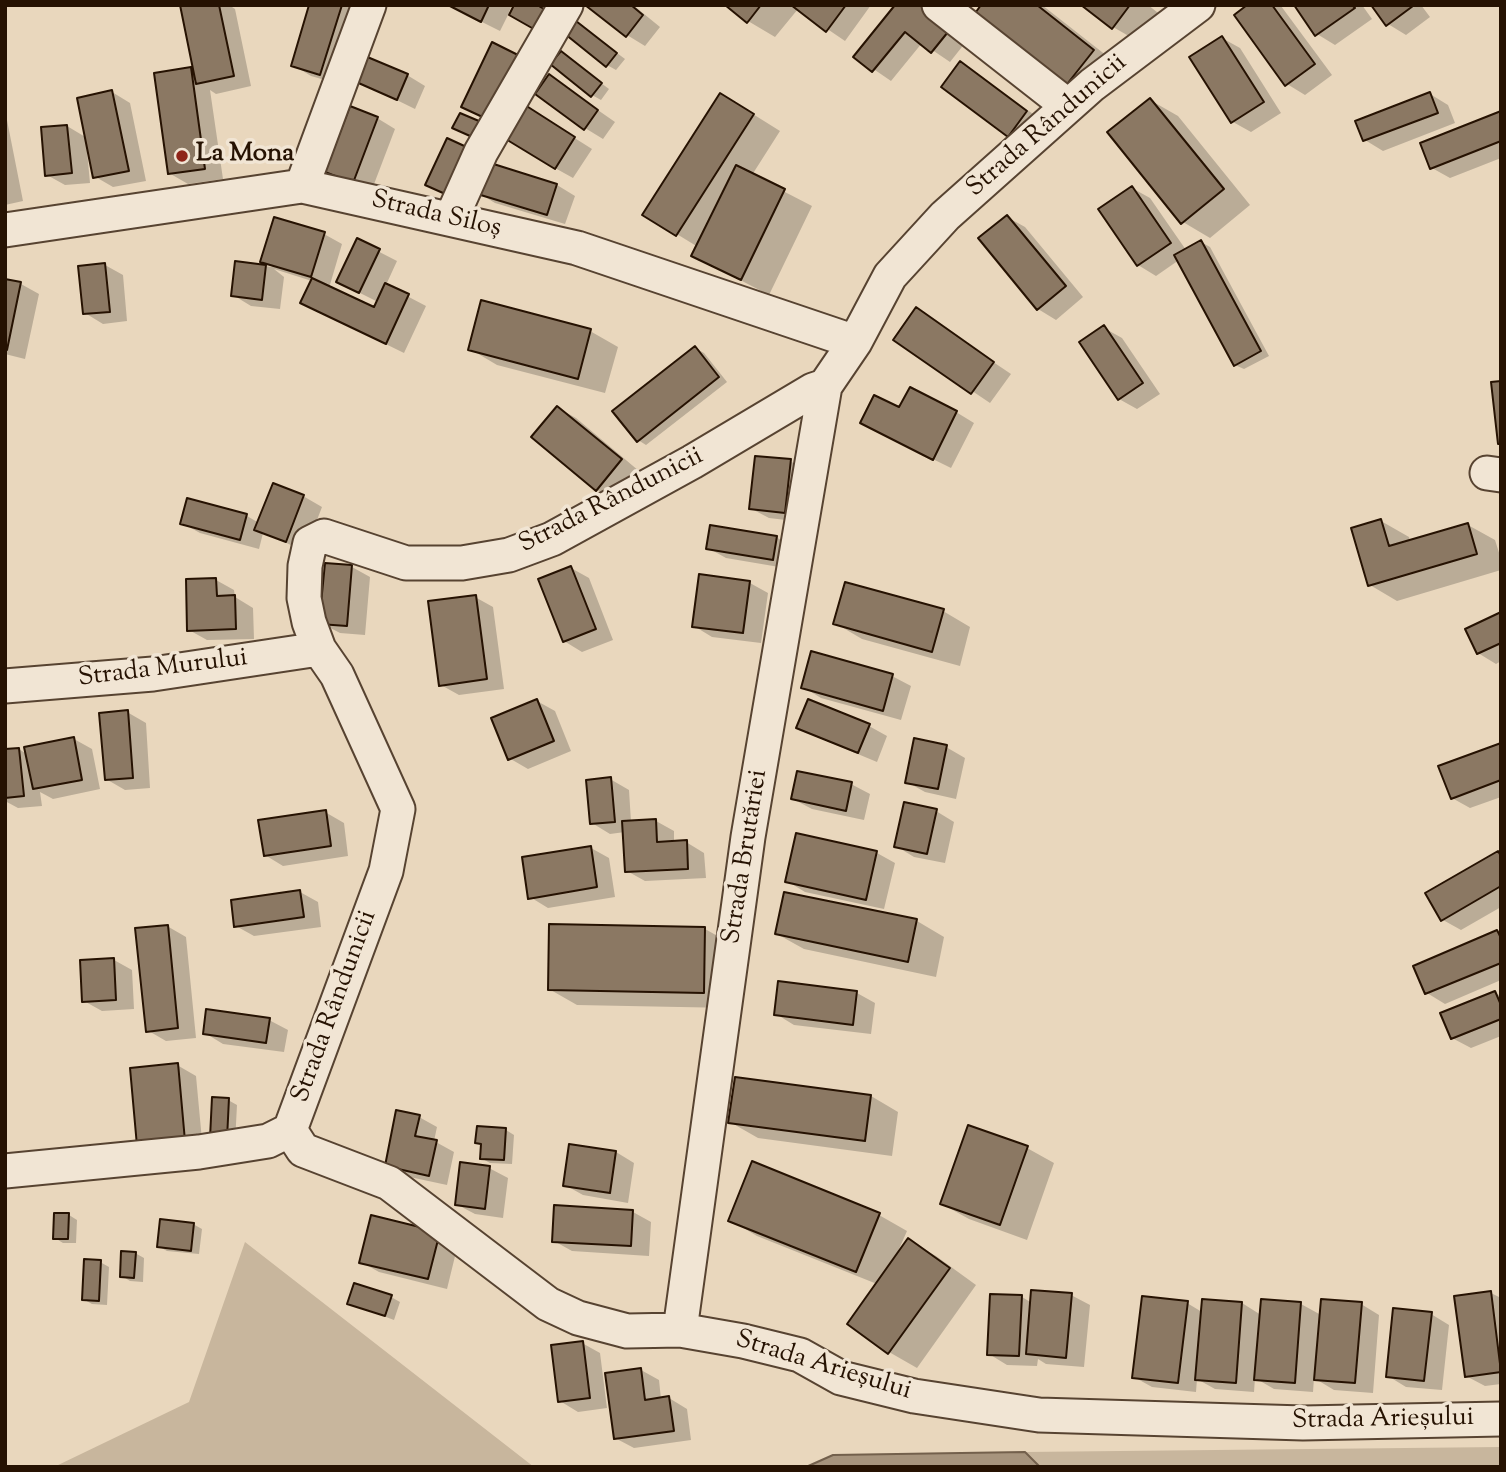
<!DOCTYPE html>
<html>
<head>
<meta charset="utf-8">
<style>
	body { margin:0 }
	#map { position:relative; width:1506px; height:1472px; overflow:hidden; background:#e9d7bd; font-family:"Sorts Mill Goudy",serif }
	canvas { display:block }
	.frame { position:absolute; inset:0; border:7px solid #261202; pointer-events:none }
</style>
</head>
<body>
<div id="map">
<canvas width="1506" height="1472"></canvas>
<div class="frame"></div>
</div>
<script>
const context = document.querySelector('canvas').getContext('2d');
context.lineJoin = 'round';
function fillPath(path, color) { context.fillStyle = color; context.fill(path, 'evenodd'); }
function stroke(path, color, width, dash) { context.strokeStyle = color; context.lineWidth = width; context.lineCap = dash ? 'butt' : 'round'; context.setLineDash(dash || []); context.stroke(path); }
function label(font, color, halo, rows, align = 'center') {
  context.font = font + ' "Sorts Mill Goudy",serif'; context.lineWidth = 7; context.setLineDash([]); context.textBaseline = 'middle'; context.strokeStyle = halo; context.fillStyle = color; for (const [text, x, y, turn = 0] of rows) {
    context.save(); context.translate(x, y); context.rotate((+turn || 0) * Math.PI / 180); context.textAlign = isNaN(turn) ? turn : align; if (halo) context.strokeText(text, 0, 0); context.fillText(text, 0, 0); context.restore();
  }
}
const green = new Path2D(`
	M245,1242L534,1467H54L189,1402Z
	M1501,1447V1467H1040L1025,1452Z`);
const water = new Path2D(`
	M1025,1452L1040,1467H806L833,1455Z`);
const shadow = new Path2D(`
	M186,5H229L235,9L251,86L216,94L210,90L223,179L188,184L169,173L191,69L195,72Z
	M311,5H363L339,84L311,76L293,65Z
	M448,5H512L509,12L549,36L509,13L500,31Z
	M588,5H633L660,27L645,46L627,35Z
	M728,5H871L845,41L798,9L775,37L748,21Z
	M897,5L969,38L950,62L922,43L891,81L856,57Z
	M984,5H1042L1121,67L1065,87Z
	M1084,5H1148L1162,16L1141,43L1113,27Z
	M1250,5L1281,6L1332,75L1305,95L1287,84Z
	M1296,5H1362L1372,19L1335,45L1317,34Z
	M1374,5H1421L1430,17L1406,35L1388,24Z
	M577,23L625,59L616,70L607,65Z
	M1222,38L1240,48L1281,113L1251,132L1233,122Z
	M561,53L609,89L601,100L592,95Z
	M960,63L978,74L1044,122L1027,146L1009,135Z
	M407,75L425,86L415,109L356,80Z
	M549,76L615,122L603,139L585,128Z
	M112,92L130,103L146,181L113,187L94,176L89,150L87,151L90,183L65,185L47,175L67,126L87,138Z
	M1430,94L1448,105L1455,123L1383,151L1365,140Z
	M1150,100L1178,116L1250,205L1210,238L1183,222Z
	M5,110L23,201L5,205Z
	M748,111L780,131L752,175L812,206L769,295L694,256L698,247L644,214Z
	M1501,113V158L1450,178L1432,168Z
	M377,118L395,129L371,192L327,171Z
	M543,118L592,149L573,178L555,168Z
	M489,164L557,185L575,196L565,224L495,203L477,192L446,195L428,184Z
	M1132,188L1150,198L1186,250L1201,242L1210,247L1269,356L1244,369L1235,365L1179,260L1156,276L1138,265Z
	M1007,217L1025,227L1083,297L1056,320L1038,309Z
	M324,234L342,244L329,288L375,309L378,302L356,291L358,241L397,261L386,285L426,306L404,353L302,303L312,281L274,269L284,277L280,309L251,306L233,295L236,263L273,267L262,261Z
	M105,265L123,275L127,321L103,324L85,313Z
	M5,281L21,284L39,294L25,359L5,354Z
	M916,310L1011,374L990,403L895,339Z
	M1104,328L1122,338L1160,394L1137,409L1119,399Z
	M590,331L618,347L605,393L497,365L470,349Z
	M695,348L704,353L727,382L646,445L638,440Z
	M558,408L576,418L639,471L615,500L597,490Z
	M900,410L956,412L974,423L951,468L880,433Z
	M790,461L808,472L803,522L769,518L750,508Z
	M303,496L322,507L305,551L263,533L259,549L200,533L182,523L247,516L259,523Z
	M1381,521L1409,537L1410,541L1468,525L1495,540L1501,559V570L1397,601L1370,585Z
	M776,537L794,548L791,569L726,558L708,548Z
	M352,567L370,577L365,635L340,633L321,623Z
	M571,568L589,578L613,640L582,652L564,641Z
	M216,580L234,590L235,597L253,608L254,639L207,640L189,630Z
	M750,583L768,593L761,643L712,637L694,626Z
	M475,597L493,607L504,689L459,695L441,685Z
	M943,611L970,627L960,666L862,639L835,623Z
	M1501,614V661L1496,664L1478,653Z
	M892,676L911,686L901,720L821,698L803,687Z
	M537,701L555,711L571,751L528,769L509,758Z
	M809,701L869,726L887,736L877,762L817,737L799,727Z
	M127,712L146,723L150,788L125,790L106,779Z
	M74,739L92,749L100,789L53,799L40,792L42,806L18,808L5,801V751L19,749L28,755Z
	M1501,744V797L1470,808L1452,798Z
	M946,747L965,758L956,799L925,792L907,782Z
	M610,779L629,790L631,822L656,821L674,831V843L686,842L704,853L706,878L645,881L627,871L625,832L610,834L592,823Z
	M851,784L870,794L864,820L812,809L793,799Z
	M936,811L954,822L945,863L914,857L896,846Z
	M325,812L344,823L348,856L283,866L265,855Z
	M797,835L877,853L895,863L884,909L805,892L787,881Z
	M591,848L609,858L615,897L548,908L530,897Z
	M1498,853L1501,854V907L1461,930L1443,920Z
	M300,892L318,902L321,927L254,936L236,926Z
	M785,894L917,921L944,937L936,977L804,949L777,934Z
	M167,926L186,937L196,1038L166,1041L147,1030Z
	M551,926L705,929L732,944L731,1008L577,1005L549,989Z
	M1497,932L1501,934V980L1445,1004L1427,993Z
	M114,960L132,970L134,1009L102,1011L84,1001Z
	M857,993L875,1003L871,1034L794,1025L776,1014Z
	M1495,993L1501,996V1036L1471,1048L1452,1038Z
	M269,1020L288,1030L284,1052L223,1044L205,1033Z
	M177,1065L196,1076L203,1151L157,1155Z
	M871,1096L898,1112L892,1156L758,1138L730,1122Z
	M228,1100L237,1105L235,1143L212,1137Z
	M419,1117L437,1127L434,1141L454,1152L447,1185L405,1176L386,1166Z
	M506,1130L514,1135L512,1164L490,1163L481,1158L483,1146L477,1142Z
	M1027,1148L1054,1163L1027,1240L969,1219L942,1204Z
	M616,1152L634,1163L628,1203L583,1195L565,1185Z
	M489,1168L508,1178L503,1218L475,1214L456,1204Z
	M633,1212L651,1222L649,1256L572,1251L554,1241Z
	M69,1215L77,1220L76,1243H63L55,1238Z
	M879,1215L907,1231L896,1256L909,1241L936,1256L976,1285L917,1368L889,1352L849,1324L877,1284L757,1236L730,1220Z
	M372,1217L458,1244L447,1289L379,1272L361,1262Z
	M193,1224L202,1229L199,1254L167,1251L158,1246Z
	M135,1253L144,1258L143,1282L130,1281L122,1276Z
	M100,1262L109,1267L107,1305L92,1304L83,1299Z
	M1491,1293L1501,1298V1384L1485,1386L1466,1376Z
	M1071,1295L1090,1305L1084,1367L1046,1364L1038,1359L1037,1366L1007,1365L989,1354L1022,1297L1032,1303Z
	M391,1297L400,1302L394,1320L349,1303Z
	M1203,1300L1242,1303L1261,1315L1262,1301L1301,1304L1321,1315L1361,1304L1379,1315L1373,1393L1334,1390L1314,1378L1313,1392L1274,1389L1255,1378L1254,1392L1215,1389L1197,1379L1196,1392L1152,1387L1134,1377L1187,1303L1202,1312Z
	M1431,1314L1449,1325L1442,1390L1406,1387L1388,1376Z
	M582,1343L600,1353L607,1408L578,1412L560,1401Z
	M641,1370L659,1380L661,1399L669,1398L687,1409L691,1440L634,1448L615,1438Z`);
const building = new Path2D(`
	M180,5H219L234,76L196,84Z
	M309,5H342L320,75L291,66Z
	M448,5H489L481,22Z
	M514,5H537L551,13L539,32L509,15Z
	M585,5H631L643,15L626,37Z
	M725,5H761L747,23Z
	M791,5H846L826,32Z
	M895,5H925L952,27L931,53L905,32L872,72L853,57Z
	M981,5H1037L1094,50L1064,88L973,16Z
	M1081,5H1130L1112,29Z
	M1247,5H1272L1315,64L1285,86L1234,15Z
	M1294,5H1352L1355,8L1315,36Z
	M1371,5H1412L1413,6L1386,26Z
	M576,21L617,53L606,67L565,34Z
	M1222,36L1264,102L1231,123L1189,57Z
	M492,42L520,56L489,120L461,107Z
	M561,51L602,83L591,97L550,64Z
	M365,56L408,74L397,100L354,81Z
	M960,61L1027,111L1008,137L941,87Z
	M191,67L205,169L168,174L154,73Z
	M549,74L598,110L584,130L535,94Z
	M112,90L129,171L93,178L77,98Z
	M1430,92L1438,113L1363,141L1355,121Z
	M720,93L754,114L676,236L642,215Z
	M1150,98L1224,189L1181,224L1107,132Z
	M525,105L575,137L555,169L504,138Z
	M350,106L378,117L353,183L325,172Z
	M1501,111V141L1430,169L1420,143Z
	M460,113L486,124L479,140L452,128Z
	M67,125L72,173L45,176L41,127Z
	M447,138L473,150L452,197L425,185Z
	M484,161L557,184L547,215L474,193Z
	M736,165L785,189L741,280L691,256Z
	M1132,186L1171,243L1137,266L1098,209Z
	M1007,215L1066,286L1037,310L978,238Z
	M274,217L325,232L311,277L260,262Z
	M357,238L380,249L359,293L336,282Z
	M1201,240L1261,351L1234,366L1174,255Z
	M235,261L266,265L262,300L231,296Z
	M105,263L110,312L83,314L78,266Z
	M312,278L374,307L385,283L409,294L386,344L300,303Z
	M5,279L21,282L7,350H5Z
	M481,300L591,329L578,379L468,350Z
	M916,307L994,362L971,394L893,340Z
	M1104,325L1143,383L1118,400L1079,342Z
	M695,346L719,377L637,442L612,411Z
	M1501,381V444H1498L1491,382Z
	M910,387L957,411L933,460L860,423L874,395L899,407Z
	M557,406L622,459L596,491L531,437Z
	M755,456L791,459L785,513L749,509Z
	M273,483L304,495L286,542L254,530Z
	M187,498L247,514L240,540L180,524Z
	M1381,519L1389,546L1468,523L1477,554L1368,586L1351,528Z
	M710,525L777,536L773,560L706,549Z
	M325,563L352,565L347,626L319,624Z
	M571,566L596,629L563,642L538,579Z
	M699,574L750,581L743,633L692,627Z
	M216,578L217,596L235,595L236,629L187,631L186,579Z
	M845,582L944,609L932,652L833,624Z
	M476,595L487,679L439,686L428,601Z
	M1501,612V643L1477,654L1465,629Z
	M811,651L893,674L883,711L801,688Z
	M537,699L554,741L508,760L491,718Z
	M808,699L870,724L858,753L796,728Z
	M128,710L133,778L105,780L99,713Z
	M74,737L82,780L33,789L24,747Z
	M914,738L947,745L938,789L905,783Z
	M1501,743V780L1451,799L1438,766Z
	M19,748L24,796L5,798V749Z
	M797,771L852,782L846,811L791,799Z
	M611,777L615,822L590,824L586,780Z
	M904,802L937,809L927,854L894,847Z
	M326,810L331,846L264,856L258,820Z
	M656,819L657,842L687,840L688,869L625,872L622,821Z
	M796,833L877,851L866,900L785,882Z
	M591,846L597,887L528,899L522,857Z
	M1498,851L1501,856V886L1441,921L1425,893Z
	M300,890L304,917L234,927L231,900Z
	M784,892L917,919L908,962L775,934Z
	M549,924L705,927L704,993L548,990Z
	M168,925L178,1028L146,1032L135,928Z
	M1497,930L1501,938V963L1425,994L1413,966Z
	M114,958L116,1000L82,1002L80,960Z
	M778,981L857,991L853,1025L774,1015Z
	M1495,991L1501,1005V1019L1451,1039L1440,1013Z
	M206,1009L270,1018L266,1043L203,1034Z
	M178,1063L185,1141L137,1146L130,1068Z
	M735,1077L871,1095L865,1141L728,1123Z
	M212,1097L229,1098L227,1139L210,1138Z
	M396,1110L420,1115L415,1136L437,1140L429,1176L385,1166Z
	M968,1125L1028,1146L1000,1225L940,1204Z
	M477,1126L506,1128L504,1160L480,1159L481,1144L475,1143Z
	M569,1144L616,1151L610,1193L563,1186Z
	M752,1161L880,1213L856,1272L728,1221Z
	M460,1162L490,1166L485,1209L455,1205Z
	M554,1205L633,1210L631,1246L552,1242Z
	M54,1213H69L68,1239H53Z
	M371,1215L440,1232L428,1279L359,1263Z
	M160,1219L194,1223L191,1251L157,1247Z
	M908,1238L950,1268L888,1354L847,1324Z
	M121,1251L136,1252L134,1278L120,1277Z
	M84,1259L101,1260L99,1301L82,1300Z
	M354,1283L392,1295L385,1316L347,1304Z
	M1031,1290L1072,1293L1066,1358L1026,1354Z
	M1491,1291L1501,1372L1465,1377L1454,1296Z
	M990,1294L1022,1295L1019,1356L987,1355Z
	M1142,1296L1188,1301L1178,1383L1132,1378Z
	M1202,1299L1242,1302L1236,1383L1195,1380Z
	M1261,1299L1301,1302L1295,1383L1254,1380Z
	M1321,1299L1362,1302L1355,1383L1314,1380Z
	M1393,1308L1432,1312L1424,1381L1386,1377Z
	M583,1341L590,1398L558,1402L551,1345Z
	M641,1368L645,1400L669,1396L674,1431L614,1439L605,1373Z`);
const minor = new Path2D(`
	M939,5L1068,106
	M302,186L369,5
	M451,219L481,152L566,5
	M5,230L302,186L577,248L855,342
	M1487,473L1501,475
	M5,686L153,674L319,649
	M290,1130L386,871L398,809L337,675L319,649L309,622L304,598L305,566L310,543L324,536L406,563H462L509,555L552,539L692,462L813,390L825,386L855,342L890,276L945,216L1092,85L1198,5
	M290,1130L303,1150L389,1183L548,1304L578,1318L627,1331L680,1330L743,1341L800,1355L841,1378L914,1396L1039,1415L1303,1423L1501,1419
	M5,1171L199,1152L268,1141L290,1130
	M680,1330L748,837L825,386`);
const markers = [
	[182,156,7,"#8f2418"]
];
const streetNames = [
	["Strada Rândunicii",1048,127,-41],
	["Strada Siloș",436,216,13],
	["Strada Rândunicii",612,502,-27],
	["Strada Murului",163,670,-7],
	["Strada Brutăriei",747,857,-81],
	["Strada Rândunicii",336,1007,-70],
	["Strada Arieșului",823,1367,17],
	["Strada Arieșului",1383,1421,-1]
];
const poiNames = [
	["La Mona",196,156]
];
fillPath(green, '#c8b69d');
fillPath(water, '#a7947d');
stroke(water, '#73604c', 2);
fillPath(shadow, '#0003');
fillPath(building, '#8b7863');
stroke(building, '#261202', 2);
stroke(minor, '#574331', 37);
stroke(minor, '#f1e5d4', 33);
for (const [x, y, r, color] of markers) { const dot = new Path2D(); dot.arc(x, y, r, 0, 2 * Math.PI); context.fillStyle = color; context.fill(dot); stroke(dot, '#f1e5d4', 2.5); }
label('26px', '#261202', '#f1e5d4', streetNames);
label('bold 26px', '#261202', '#f1e5d4', poiNames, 'left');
</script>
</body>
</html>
